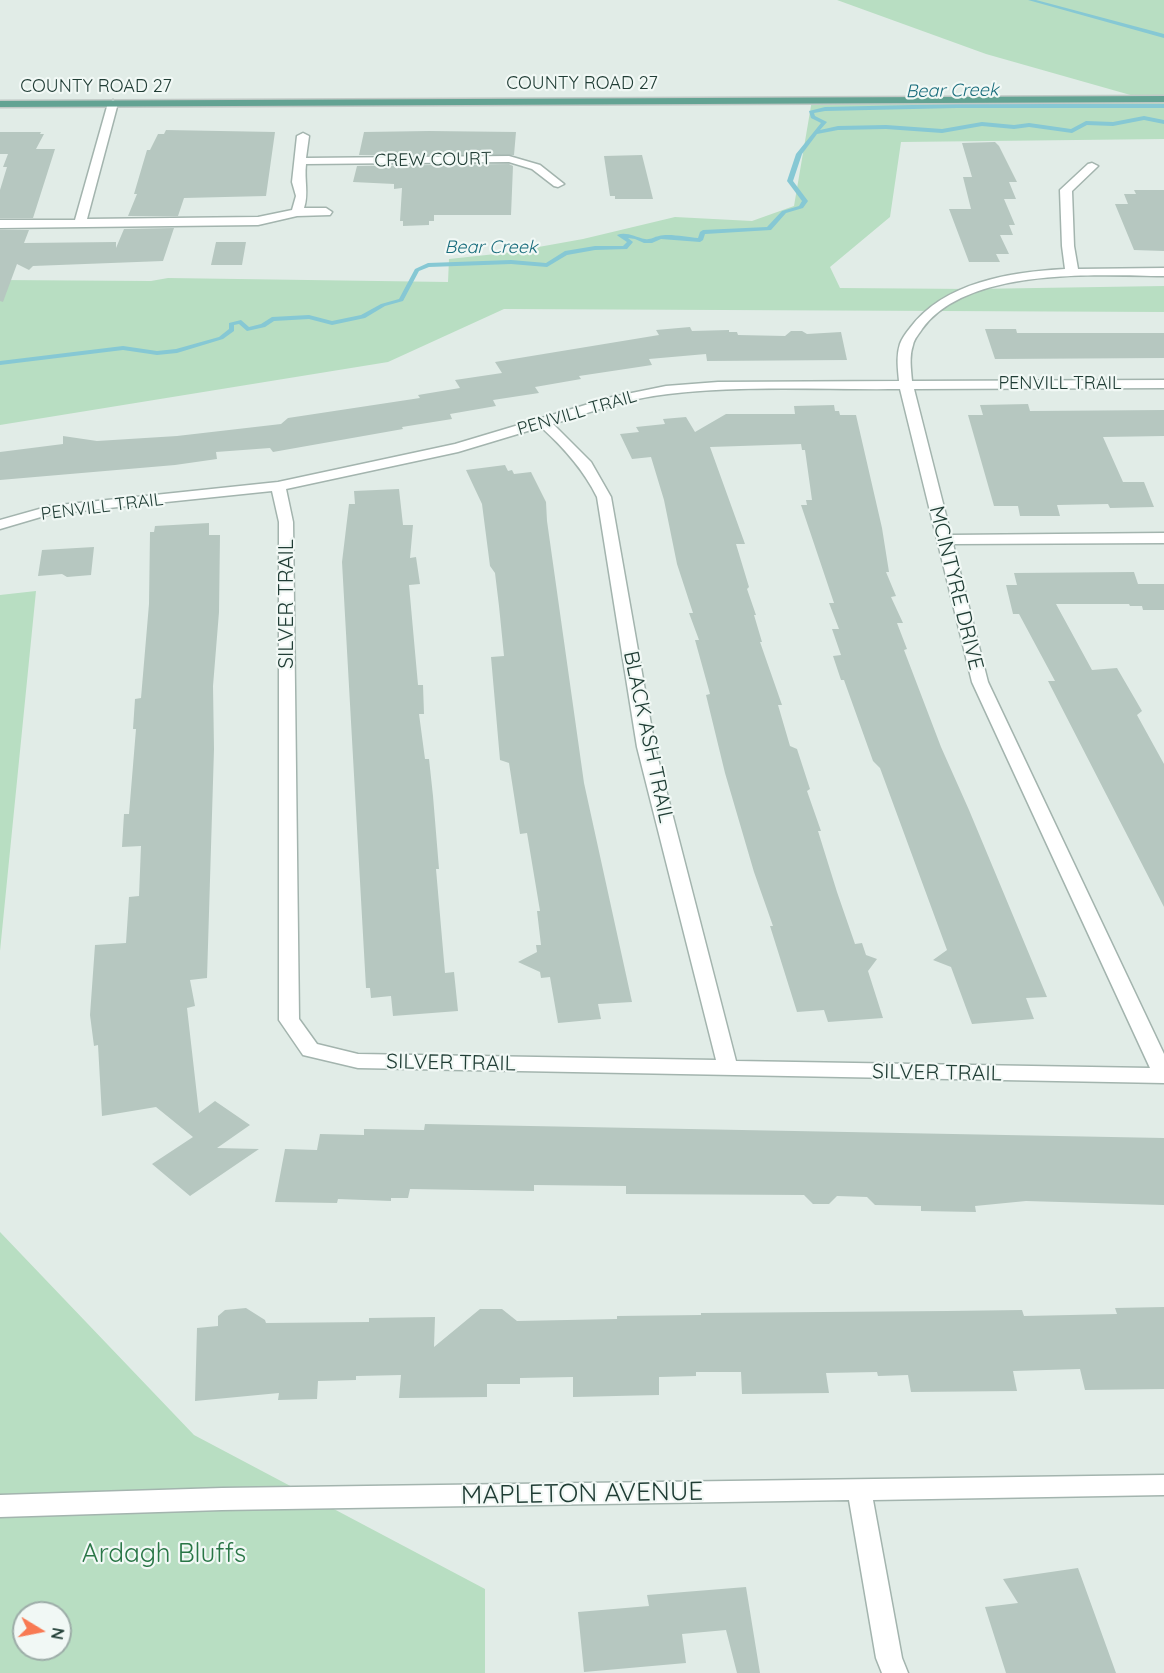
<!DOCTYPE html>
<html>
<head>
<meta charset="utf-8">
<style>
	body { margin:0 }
	#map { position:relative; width:1164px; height:1673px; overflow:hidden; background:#e1ece7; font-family:Quicksand,sans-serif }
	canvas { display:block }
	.north { position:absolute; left:12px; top:1601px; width:60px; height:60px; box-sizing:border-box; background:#f1f8f5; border:2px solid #9dada8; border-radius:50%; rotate:100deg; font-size:16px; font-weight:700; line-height:24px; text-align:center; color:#203d35 }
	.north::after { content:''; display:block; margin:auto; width:21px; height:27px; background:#f87a53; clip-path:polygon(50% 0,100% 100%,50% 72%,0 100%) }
</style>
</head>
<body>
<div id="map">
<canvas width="1164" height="1673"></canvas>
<div class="north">N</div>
</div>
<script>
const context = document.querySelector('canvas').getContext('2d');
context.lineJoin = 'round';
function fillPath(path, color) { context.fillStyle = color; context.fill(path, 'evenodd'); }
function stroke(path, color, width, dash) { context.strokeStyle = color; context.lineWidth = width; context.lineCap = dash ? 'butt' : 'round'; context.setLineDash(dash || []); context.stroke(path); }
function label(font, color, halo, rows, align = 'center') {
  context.font = font + ' Quicksand,sans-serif'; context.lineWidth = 4.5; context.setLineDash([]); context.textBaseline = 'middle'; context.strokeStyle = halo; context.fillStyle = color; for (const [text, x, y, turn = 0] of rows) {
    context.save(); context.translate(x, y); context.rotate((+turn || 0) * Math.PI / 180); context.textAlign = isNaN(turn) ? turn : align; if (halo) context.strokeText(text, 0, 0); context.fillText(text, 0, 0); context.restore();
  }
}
const green = new Path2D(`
	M837,0H1164V139L901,142L890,217L830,267L840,288L972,289L1164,286V312L504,309L388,362L0,425V280L151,281L168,278L448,282L449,259L505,253L583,239L675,217L752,221L794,206L812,100L1141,98L986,54Z
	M36,591L0,951V595Z
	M0,1232L194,1435L485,1589V1673H0ZM24,1613H60V1649H24Z`);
const stream = new Path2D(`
	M1028,0H1036L1164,34V38Z
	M957,104H1164V108H957L825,111L814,113L815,116L827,122L820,130L838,126L886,125L942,129L982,122L1014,125L1029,123L1071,129L1086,121L1113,122L1144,116L1164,120V124L1144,120L1113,126L1087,125L1072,133L1029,127L1014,129L982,126L942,133L886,129L838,130L817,134L802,154L793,181L808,201L803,208L786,213L771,230L705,234L703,240L700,242L661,239L652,243H644L635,239L628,238L633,242L627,249L595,250L567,255L547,267L511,264L429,267L419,271L403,301L385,306L365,318L332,325L309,319L274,321L265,327L247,331L239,324L234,325V331L223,339L177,353L157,355L123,350L0,365V361L123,346L157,351L176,349L219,337L229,329V323L241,320L249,327L261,324L272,317L309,315L332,321L361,315L381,304L399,299L415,269L428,263L511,260L546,263L565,251L595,246H623L627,242L618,236L617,235C626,231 635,237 645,239C651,240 653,237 659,236C668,233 687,237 698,238L700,232L703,230L767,227L782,211L799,206L802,201L787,181L796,154L821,123L811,118L809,111L825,107Z`);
const building = new Path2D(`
	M166,130L275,132L266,196L184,198L178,216H128L137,194H134L147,150H150L158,134H164Z
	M0,132H41L40,134H44L36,149H55L33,218H0V190L7,167H3L8,154H0Z
	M364,132L429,131L516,132L514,155H359Z
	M995,142L999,146L1017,182H1009L1016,199H1004L1015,225H1009L1013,235H1000L1009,254H996L1000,262H969L949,209H971L963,177H972L962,143Z
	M642,155L653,199H615V196H610L604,156Z
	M509,164L513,166L511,215H434V221H429V225L403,226V221H400L402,188L394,189V184L353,182L357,166Z
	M1134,190H1164V251L1134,250L1115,204H1128L1124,194H1136Z
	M174,228L163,261L33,266L29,270L17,264L3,302L0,301V230H29L24,243L116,242V248L124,229Z
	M216,242H246L242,265H211Z
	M690,327L692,331L729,330V332H737L738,335L785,336L791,331H802L807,334L841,332L847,360L707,361L706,354L649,359L652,365L579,376L581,379L535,387L539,393L493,400L496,406L450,414L452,419L402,427L403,429L273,452L270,448L216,452L217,459L175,465L0,480V452L63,444V436L97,441L177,436L281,424L288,418L420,398L418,395L460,388L455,380L502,373L495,362L659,335L656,330Z
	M985,329H1016L1017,333H1164V358L995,359Z
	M1028,404L1030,411L1164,410V436L1103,437L1123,482H1144L1154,507L1110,508L1108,504L1057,505L1060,516H1020L1018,506H994L968,415H983L980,405Z
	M834,405L835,411H839L840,415H856L882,528L889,572H886L896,596L891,597L903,623H897L907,649L904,650L941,747L969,810L1047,997L1026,998L1034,1019L972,1024L951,967L933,960L947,950L880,768L873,761L844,680H841L833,656L841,655L832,629H839L829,603H834L801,505H807L806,500H812L805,450H802L801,444L710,447L745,544H736L749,587L747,589L756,615H754L762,642H760L782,705H778L790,746L797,749L810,789L807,791L821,831H818L837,892L855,944L862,943L866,955L877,959L868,971L883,1018L828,1022L824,1010L797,1012L770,926H773L754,872L725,773L706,695L710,694L695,640H699L689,613H693L677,564L664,500L651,457L632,459L620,434L639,432L636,427L665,424L663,419L686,417L695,432L726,414H795L794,406Z
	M505,465L508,471L512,470L514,474L531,472L546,502L547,521L584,783L632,1002L598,1004L601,1019L558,1023L550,977L541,978L540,972L518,962L537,952L536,945H541L537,911H540L527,833L520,834L509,763L500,760L491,657L504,656L499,606L495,573L490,566L482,504L466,470Z
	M399,489L403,525H413L410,558L416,557L420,584L409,585L418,685H423L424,714H419L425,759H429L433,796L439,869H436L445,973L454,972L458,1011L393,1016L391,996L371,998L370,988H366L342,562L349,504H355L354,491Z
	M209,523V535H220L219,612L213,686L214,749L207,978L190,980L195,1006L187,1008L199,1113L215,1101L250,1125L217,1148L259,1149L190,1196L152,1164L193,1137L156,1107L102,1116L98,1045L94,1046L90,1015L95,945L126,943L129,897L139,896L141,846L122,847L124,814H129L136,729H133L135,699L141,698L149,604L150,532H154L155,526Z
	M94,547L91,575L67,577L62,574L38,576L42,550Z
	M1134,572L1138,584H1164V610H1143L1142,606H1130L1129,604H1056L1092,670L1117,668L1142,711L1137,715L1164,764V907L1048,681H1055L1019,614H1013L1006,585H1017L1014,573Z
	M425,1124L1164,1138V1205L1026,1201L975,1206L976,1212L921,1211V1206L875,1205L867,1197L837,1196L829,1204H813L804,1195L626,1194V1186L534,1185V1191L410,1189L408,1198H391V1201L338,1199L337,1203L275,1202L285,1149L317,1150L320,1134L364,1135V1129L424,1130Z
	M1164,1307V1389L1085,1390L1080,1369L1013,1371L1017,1391L911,1392L908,1375L878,1376L877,1372L826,1373L829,1393L742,1394L741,1372H696V1376L659,1377V1395L573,1397V1377L520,1378V1384H487V1397L399,1398L401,1375L356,1376V1380L318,1381L317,1399L278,1400L279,1393L195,1401L197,1328L218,1326V1316L225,1310L246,1308L265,1320L266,1323L369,1322V1318L435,1317L434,1347L480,1309H502L517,1321L617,1319V1316L701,1315V1313L947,1311L1022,1310L1024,1316L1117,1314L1115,1308Z
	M1078,1568L1116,1673H1006L985,1607L1018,1603L1003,1579Z
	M746,1587L760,1673H737L726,1630L682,1634L686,1663L584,1672L578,1612L649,1606L647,1595Z`);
const minor = new Path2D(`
	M113,100L118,103L87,219L258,217L292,210L296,196L292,182L297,136L303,133L309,136L306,158L509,156L540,165L564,184L558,187L554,186L532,169L509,162L306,164C304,180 309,194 304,208H326L332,212L330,215L297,216L258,225L0,228V220H75L108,103Z
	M1092,163L1098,166L1096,168L1072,191L1074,246L1078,269L1164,268V276C1095,275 967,267 922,329C919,334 914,339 913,345C909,356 911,369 912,381L1164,380V388L914,389L951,535L1164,533V543L953,544L988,682L1164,1054V1083L358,1068L303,1055L279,1020V522L272,491L51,514L0,529V520L50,506L278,482L455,444L612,397L666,386L718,382L899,381C898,369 896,356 900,344C902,338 906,333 910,328C944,282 1011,272 1065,269L1062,246L1060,190L1088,164ZM900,389L972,682L1150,1068L736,1061L655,747L611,497L591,462L553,424C591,412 629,398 668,394C744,385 823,390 900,389ZM541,427C564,448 583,469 597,497L637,747L716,1060L358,1054L317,1044L299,1019L293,522L286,489L458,452Z
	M1164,1475V1495L873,1500L902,1658L908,1673H882L876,1658L849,1500L222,1510L0,1517V1495L222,1488Z`);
const major = new Path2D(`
	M1164,96V102L0,107V101Z`);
const farStreetnames = [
	["COUNTY ROAD 27",582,84],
	["COUNTY ROAD 27",96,87],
	["CREW COURT",433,160,-1],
	["PENVILL TRAIL",1060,384],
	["PENVILL TRAIL",577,413,-16],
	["PENVILL TRAIL",102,507,-7]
];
const farWaternames = [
	["Bear Creek",952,91,-1],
	["Bear Creek",491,248]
];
const streetNames = [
	["MCINTYRE DRIVE",956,588,76],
	["SILVER TRAIL",287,604,-90],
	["BLACK ASH TRAIL",648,737,78],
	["SILVER TRAIL",451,1063,1],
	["SILVER TRAIL",937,1073,1]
];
const nearStreetnames = [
	["MAPLETON AVENUE",582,1494,-1]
];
const nearParknames = [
	["Ardagh Bluffs",164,1554]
];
fillPath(green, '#b8dec2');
fillPath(stream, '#86c8d4');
fillPath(building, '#b6c7c0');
stroke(minor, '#a3b4ae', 3);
stroke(major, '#c1c9c6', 3);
fillPath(minor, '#fff');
fillPath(major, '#63a393');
label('18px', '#203d35', '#f1f8f5', farStreetnames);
label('italic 18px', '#186c7c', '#f1f8f5', farWaternames);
label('21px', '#203d35', '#f1f8f5', streetNames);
label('26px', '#203d35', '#f1f8f5', nearStreetnames);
label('26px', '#297646', '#f1f8f5', nearParknames);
</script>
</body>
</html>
